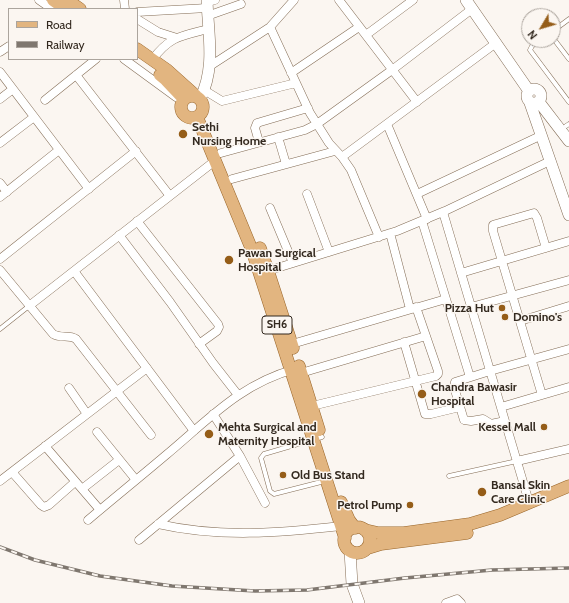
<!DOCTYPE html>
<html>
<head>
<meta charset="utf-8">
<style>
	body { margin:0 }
	#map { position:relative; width:569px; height:603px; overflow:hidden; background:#fbf6f1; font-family:Cabin,sans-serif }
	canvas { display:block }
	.legend { position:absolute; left:8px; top:8px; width:130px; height:52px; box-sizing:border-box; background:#fbf6f1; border:1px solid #aba49d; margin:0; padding:5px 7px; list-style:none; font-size:12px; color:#33291f }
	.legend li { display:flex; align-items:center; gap:8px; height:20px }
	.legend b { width:20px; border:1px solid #aba49d }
	.north { position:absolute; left:521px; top:8px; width:40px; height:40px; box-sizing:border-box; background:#fbf6f1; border:1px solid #aba49d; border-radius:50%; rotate:232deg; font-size:11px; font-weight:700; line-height:16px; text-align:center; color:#33291f }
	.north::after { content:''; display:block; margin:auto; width:14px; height:18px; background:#955d18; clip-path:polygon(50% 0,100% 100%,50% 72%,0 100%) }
</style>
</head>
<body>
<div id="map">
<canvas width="569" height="603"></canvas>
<ul class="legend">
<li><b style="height:5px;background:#e2b580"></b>Road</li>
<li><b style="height:5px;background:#7f776f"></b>Railway</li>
</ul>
<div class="north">N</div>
</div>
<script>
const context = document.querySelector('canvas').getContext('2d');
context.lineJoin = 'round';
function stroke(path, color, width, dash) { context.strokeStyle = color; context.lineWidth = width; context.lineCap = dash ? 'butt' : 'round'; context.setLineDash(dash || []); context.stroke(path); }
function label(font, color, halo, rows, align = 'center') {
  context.font = font + ' Cabin,sans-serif'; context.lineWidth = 3; context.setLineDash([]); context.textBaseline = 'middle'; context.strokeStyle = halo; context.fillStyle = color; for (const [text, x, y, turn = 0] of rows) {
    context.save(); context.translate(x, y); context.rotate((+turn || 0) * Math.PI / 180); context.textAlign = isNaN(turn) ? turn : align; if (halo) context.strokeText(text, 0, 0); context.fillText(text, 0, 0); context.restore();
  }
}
const lane = new Path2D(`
	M553,31L569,19
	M553,38L569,59
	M540,40L532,46L530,50L569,102
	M566,126L569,124
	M0,329L29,306
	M322,437L264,454L261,458L270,491L274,494L325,481
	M449,476L517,461`);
const street = new Path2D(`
	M39,0L52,9
	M124,0L125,9
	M339,0L417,102
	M207,2L215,0
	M137,12L207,8
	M207,16L241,4
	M137,19L158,32L177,38
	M270,27L310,113L329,143L342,157L351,170L379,237
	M366,35L413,0
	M0,52L9,46
	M124,59L176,97
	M152,60C170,36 181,36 208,29
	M210,66L270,27L294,0
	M0,72L89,189
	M291,73L359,27
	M76,75L170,196
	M204,90L222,101L296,83
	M0,99L13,89
	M45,100L96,59
	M387,124L427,219
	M278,137L286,164
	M259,142L255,128L257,123L308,108
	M0,143L34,117
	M221,153L305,130L317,124L392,70L472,9
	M342,157L496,43
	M232,179L335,151
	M0,183L7,192
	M307,194L329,252
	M417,194L542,135
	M0,197L59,150
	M270,208L293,263
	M443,212L529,502
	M137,221L218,324L219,327L217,331L199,344
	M422,221L470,377
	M390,233L410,309
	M119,235L170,302L213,363L238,395
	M0,259L136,151
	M0,270L53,334C61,339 69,334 76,339L151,435
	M74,271L194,431
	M264,272L397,231L445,211L550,161
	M461,273L569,241
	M29,306L216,160
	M471,307L569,280
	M520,321L569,306
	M404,342L425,414H431L460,407
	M292,344L446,299
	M301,373L426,336
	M69,388L87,414
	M542,395L493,231V225L496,224L534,213L537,218L546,248
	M312,406L436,376L438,374V371L416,307
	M501,407L569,387
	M213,414L240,456L265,503
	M505,421L491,424L483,419L471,421L464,420L454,387L455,382L490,371L569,349
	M97,432L136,480
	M45,446L100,510
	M517,461L569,449
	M12,472L41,505L44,507L49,505L75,482
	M0,481L147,368
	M82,489L119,460
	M88,520C114,498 140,477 166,455C208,420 240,384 295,369
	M158,524C219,538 280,533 341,526
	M139,540L240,456
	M446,603L457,599L461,603`);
const secondary = new Path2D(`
	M466,0L529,91
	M527 96a7 7 0 1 1 14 0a7 7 0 1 1-14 0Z
	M200,99C216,67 208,34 207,0
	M539,102L569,141
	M530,103L569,215
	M350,551L352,584L359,603`);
const primary = new Path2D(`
	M53,0L66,9
	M67,0L80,9
	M137,49L167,70L196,96
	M160,75L166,80L184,99
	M181 107a11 11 0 1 1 22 0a11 11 0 1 1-22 0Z
	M197,117L252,250L345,538
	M260,248L268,271L293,348
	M299,366L319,430
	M341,502L349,520L355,528
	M344 540a13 13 0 1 1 26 0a13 13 0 1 1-26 0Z
	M365,530L378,533H404L470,524L500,515L569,486
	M368,548L381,544L467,533`);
const rail = new Path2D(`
	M0,547L35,560L100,576L172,586L255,591L307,590L405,578L492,570L569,568`);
const markers = [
	[183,134,5,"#955d18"],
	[229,260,5,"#955d18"],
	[502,308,4,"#955d18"],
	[505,317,4,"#955d18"],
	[422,394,5,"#955d18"],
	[544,427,4,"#955d18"],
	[209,434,5,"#955d18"],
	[283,475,4,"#955d18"],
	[482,492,5,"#955d18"],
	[410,505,4,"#955d18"]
];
const shields = [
	[277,325,30]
];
const shieldNames = [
	["SH6",277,325]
];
const poiNames = [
	["Sethi",192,127],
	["Nursing Home",192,141],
	["Pawan Surgical",238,253],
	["Hospital",238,267],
	["Pizza Hut",494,308,"right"],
	["Domino's",513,317],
	["Chandra Bawasir",431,387],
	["Hospital",431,401],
	["Mehta Surgical and",218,427],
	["Maternity Hospital",218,441],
	["Kessel Mall",536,427,"right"],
	["Old Bus Stand",291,475],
	["Bansal Skin",491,485],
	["Care Clinic",491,499],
	["Petrol Pump",402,505,"right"]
];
stroke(lane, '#846d56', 5);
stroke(street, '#846d56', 9);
stroke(secondary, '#846d56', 12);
stroke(primary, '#986427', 13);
stroke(lane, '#fff', 4);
stroke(street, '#fff', 8);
stroke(secondary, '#fff', 11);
stroke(primary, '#e2b580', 12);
stroke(rail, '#7f776f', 3.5);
stroke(rail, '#fbf6f1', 2, [6]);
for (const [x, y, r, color] of markers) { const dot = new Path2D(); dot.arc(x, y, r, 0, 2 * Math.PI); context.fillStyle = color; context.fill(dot); stroke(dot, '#fbf6f1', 1.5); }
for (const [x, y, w] of shields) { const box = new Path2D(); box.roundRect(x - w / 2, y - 9, w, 18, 3); context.fillStyle = '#fbf6f1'; context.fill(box); stroke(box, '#33291f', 1); }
label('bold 11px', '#33291f', null, shieldNames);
label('bold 12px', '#33291f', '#fbf6f1', poiNames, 'left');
</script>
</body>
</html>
